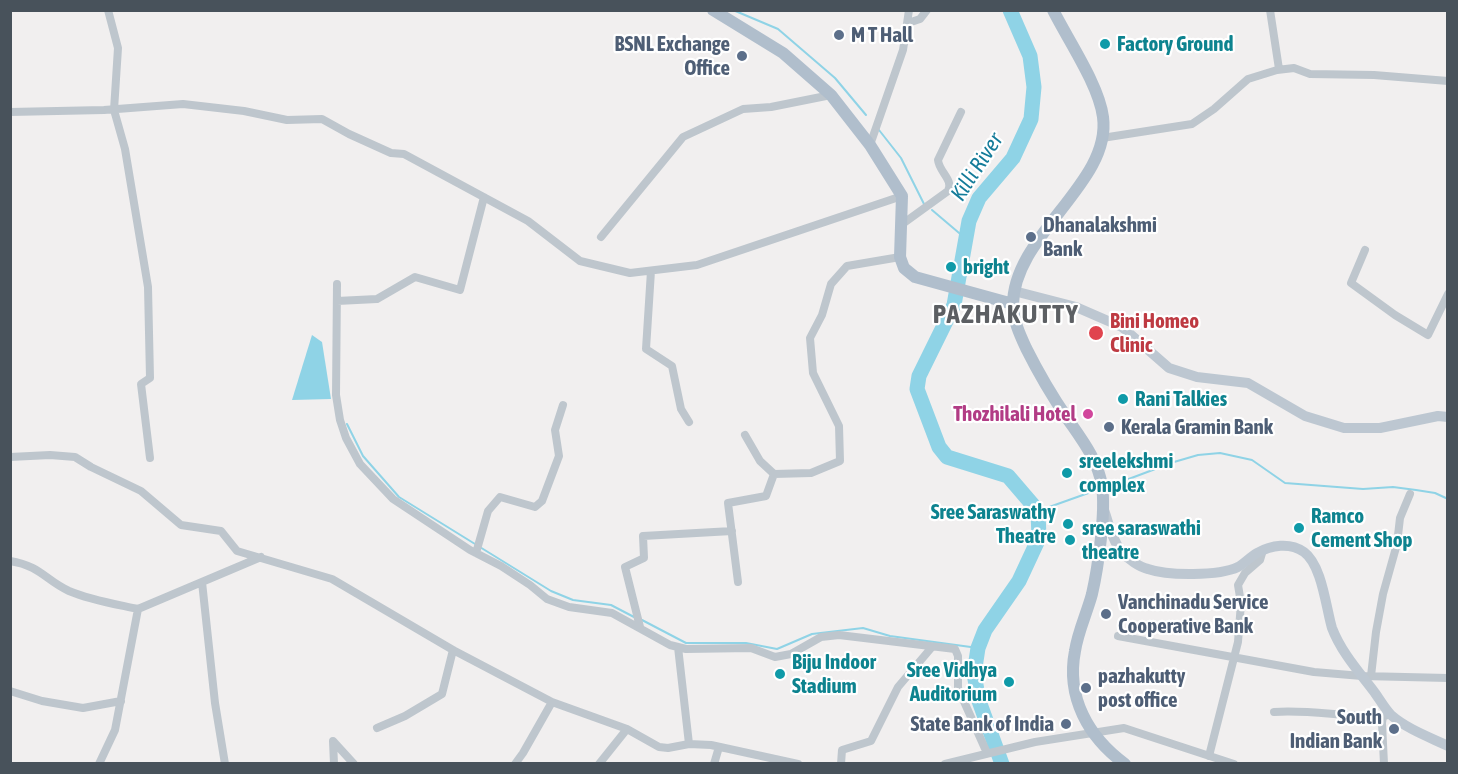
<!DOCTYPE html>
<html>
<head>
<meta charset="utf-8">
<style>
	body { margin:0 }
	#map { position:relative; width:1458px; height:774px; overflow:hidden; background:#f1efef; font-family:"Asap Condensed",sans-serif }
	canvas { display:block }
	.frame { position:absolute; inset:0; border:12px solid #48525b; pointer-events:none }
</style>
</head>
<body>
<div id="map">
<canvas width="1458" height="774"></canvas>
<div class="frame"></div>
</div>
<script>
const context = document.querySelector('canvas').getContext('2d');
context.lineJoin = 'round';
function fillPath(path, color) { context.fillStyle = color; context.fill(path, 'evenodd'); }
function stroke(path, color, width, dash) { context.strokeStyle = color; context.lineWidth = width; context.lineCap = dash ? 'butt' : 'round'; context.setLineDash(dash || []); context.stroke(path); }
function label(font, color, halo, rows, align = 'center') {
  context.font = font + ' "Asap Condensed",sans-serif'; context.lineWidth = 4.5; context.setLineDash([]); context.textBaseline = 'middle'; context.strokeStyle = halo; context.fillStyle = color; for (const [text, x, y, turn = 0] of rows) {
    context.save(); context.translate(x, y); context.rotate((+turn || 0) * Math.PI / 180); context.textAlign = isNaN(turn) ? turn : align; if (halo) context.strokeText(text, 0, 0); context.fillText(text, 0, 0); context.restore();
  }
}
const water = new Path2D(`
	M312,335L322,342L331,399L292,400Z`);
const stream = new Path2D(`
	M733,10L778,29L835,78L866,115
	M879,130L901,158L924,204
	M932,210L965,238
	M347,424L363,456L399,497L551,591L573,600L611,605L634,617
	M1110,486L1174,462L1198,455L1220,453L1252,460L1285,483L1363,489L1393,487L1416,490L1435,493L1448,499
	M1038,511L1094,491
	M642,620L686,643H746L777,649L812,634L863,628L890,636L978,648`);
const river = new Path2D(`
	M1002,764L979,701L974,674L978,648L985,630L1019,581L1039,538L1038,511L1008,476L947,457L939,447L917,389L919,376L954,305L969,221L979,198L1013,158L1031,119L1034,87L1030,56L1010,10`);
const minor = new Path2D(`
	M108,10L118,48L114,110L125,149L148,287L150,378L141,384L150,458
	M1270,10L1279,69
	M908,23L920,19L927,10
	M10,112L104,110L183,104L244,111L287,120L322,119L349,134L391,153L404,154L528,221L580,261L630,273L697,265L902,196
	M1102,138L1192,124L1214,109L1248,79L1277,70L1294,68L1310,74L1374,75L1448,81
	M870,145L903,50L909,10
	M901,225L948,191C954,180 939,172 938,160L961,112
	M601,237L683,137L743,109L771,107L831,95
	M1365,250L1351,283L1395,315L1428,335L1448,294
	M651,271L646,349L672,366L681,409L689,422
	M337,284L336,395L340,420L346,438L360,464L393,499L470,550L501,566L530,585L547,599L569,607L612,613L670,645L686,649L751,648L775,657L791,654L821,637L839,635L955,649L958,656V688L987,753
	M337,301L377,299L415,277L460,290L484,197
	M745,435L760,461L774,474
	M10,457L50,455L75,457L91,467L141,491L181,525L221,531L237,551L332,579L453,650L552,702L627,729L659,747L668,748L689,744L711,745L798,764
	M476,553L488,511L500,497L535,507L542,501L559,456L555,430L563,405
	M10,561C41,566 45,580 69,591C90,600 115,604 138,609
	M202,582L215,703L225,764
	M738,582L728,503L766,496L774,474L811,473L840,461L839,426L813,373L810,338L822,315L831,284L847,266L900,257
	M640,627L625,567L644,558L643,536L732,531
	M1118,636L1314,672L1362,676L1448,678
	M678,647L689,744
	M1371,676L1376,632L1383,594L1397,544L1400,518L1410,494
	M10,691L42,701L83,708L121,701
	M1274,712C1311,709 1346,718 1383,716
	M377,728L405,716L442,694L453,650
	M1209,756L1238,642L1241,603L1238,585L1245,573L1260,560L1263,550
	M99,764L115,730L138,609L261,557
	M334,764L333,741L354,764
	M515,764L523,753L552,702
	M599,764L627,729
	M714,764L719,747
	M841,764L842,750L871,741L898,687L932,647
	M945,764L1035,742L1124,728L1234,764
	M1384,764L1382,723L1383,716H1385`);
const secondary = new Path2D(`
	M1014,291L1076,307L1122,327L1169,368L1197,377L1248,383L1305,416L1344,428H1380L1438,416L1448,417
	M1104,510C1109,524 1112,540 1122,552C1128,559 1139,567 1148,569C1168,576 1219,576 1238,567C1245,563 1250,557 1257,553C1271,545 1290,542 1304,552C1322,565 1326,608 1332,628C1341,652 1360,673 1375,693C1380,700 1385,709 1391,715C1407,729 1429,737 1448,746`);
const primary = new Path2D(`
	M713,10L783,53L831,95L870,145L902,196L900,257L904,268L915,277L1013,304
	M1053,10C1068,40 1099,85 1103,117C1112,183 1013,235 1013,305C1013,320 1020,335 1026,348C1038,372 1052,396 1067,418C1082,440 1098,460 1102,486C1106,512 1098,568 1092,594C1087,613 1078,631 1075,651C1066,697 1088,737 1125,764`);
const markers = [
	[839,35,6,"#5c6f8a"],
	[1105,44,6,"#0f9aa8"],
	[742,56,6,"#5c6f8a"],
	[1031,237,6,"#5c6f8a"],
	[951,267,6,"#0f9aa8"],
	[1096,333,8,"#e0444e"],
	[1123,399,6,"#0f9aa8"],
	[1088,414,6,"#d1479c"],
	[1109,427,6,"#5c6f8a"],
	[1067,473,6,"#0f9aa8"],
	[1068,524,6,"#0f9aa8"],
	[1299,528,6,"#0f9aa8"],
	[1070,540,6,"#0f9aa8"],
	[1106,614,6,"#5c6f8a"],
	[780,674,6,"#0f9aa8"],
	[1009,682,6,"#0f9aa8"],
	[1086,688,6,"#5c6f8a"],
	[1066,724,6,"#5c6f8a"],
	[1394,729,6,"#5c6f8a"]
];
const serviceNames = [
	["M T Hall",851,35],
	["BSNL Exchange",730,44,"right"],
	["Office",730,68,"right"],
	["Dhanalakshmi",1043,225],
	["Bank",1043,249],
	["Kerala Gramin Bank",1121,427],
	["Vanchinadu Service",1118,602],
	["Cooperative Bank",1118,626],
	["pazhakutty",1098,676],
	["post office",1098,700],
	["South",1382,717,"right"],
	["Indian Bank",1382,741,"right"],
	["State Bank of India",1054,724,"right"]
];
const cultureNames = [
	["Factory Ground",1117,44],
	["bright",963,267],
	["Rani Talkies",1135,399],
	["sreelekshmi",1079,461],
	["complex",1079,485],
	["Sree Saraswathy",1056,512,"right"],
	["Theatre",1056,536,"right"],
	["Ramco",1311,516],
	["Cement Shop",1311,540],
	["sree saraswathi",1082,528],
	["theatre",1082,552],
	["Biju Indoor",792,662],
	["Stadium",792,686],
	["Sree Vidhya",997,670,"right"],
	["Auditorium",997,694,"right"]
];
const healthNames = [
	["Bini Homeo",1110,321],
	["Clinic",1110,345]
];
const hotelNames = [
	["Thozhilali Hotel",1076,414]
];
const waterNames = [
	["Killi River",977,167,-57]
];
const districtNames = [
	["PAZHAKUTTY",1006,314]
];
fillPath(water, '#8fd3e6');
stroke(stream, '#8fd3e6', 2);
stroke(river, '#8fd3e6', 15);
stroke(minor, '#bec6cd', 8);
stroke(secondary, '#bdc7d1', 10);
stroke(primary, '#b0becc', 12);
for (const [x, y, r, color] of markers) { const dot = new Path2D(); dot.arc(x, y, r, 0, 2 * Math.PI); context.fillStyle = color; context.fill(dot); stroke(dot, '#fff', 2); }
label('bold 21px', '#4e5e75', '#fff', serviceNames, 'left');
label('bold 21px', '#0d838f', '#fff', cultureNames, 'left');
label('bold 21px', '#be3a42', '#fff', healthNames, 'left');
label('bold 21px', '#b23c85', '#fff', hotelNames, 'right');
label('italic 22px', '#157c9a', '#fff', waterNames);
context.letterSpacing = '1.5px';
label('bold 27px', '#5c5f63', '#fff', districtNames);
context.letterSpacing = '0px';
</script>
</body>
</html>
